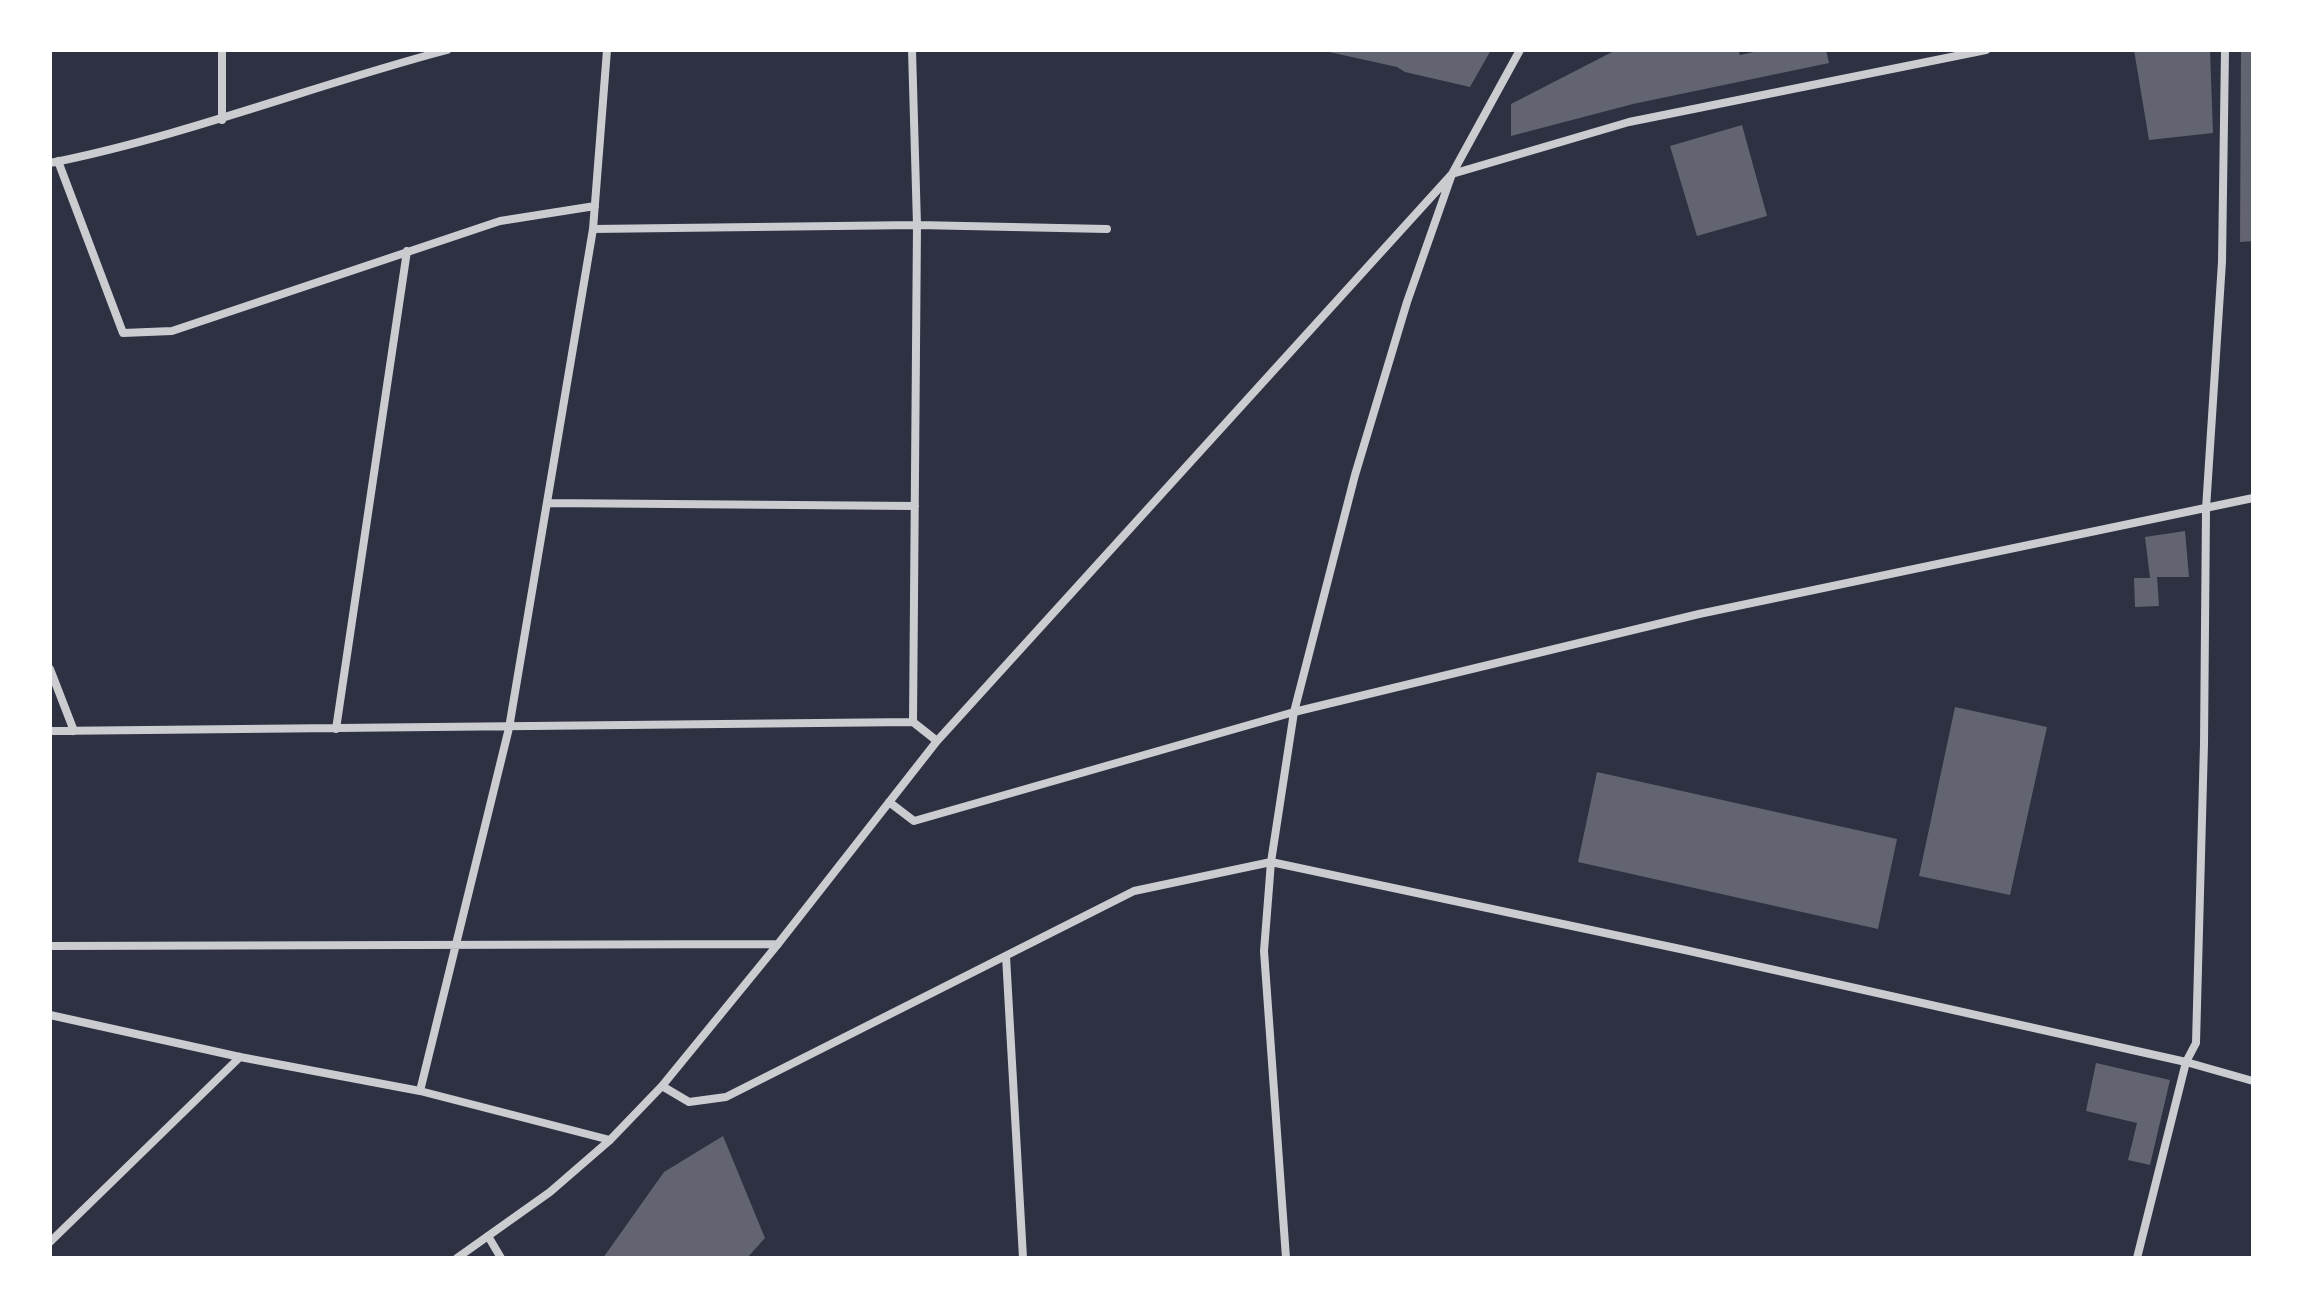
<!DOCTYPE html>
<html>
<head>
<meta charset="utf-8">
<style>
	body { margin:0 }
	#map { position:relative; width:2303px; height:1308px; overflow:hidden; background:#2d3142; font-family:Helvetica,sans-serif }
	canvas { display:block }
	.frame { position:absolute; inset:0; border:52px solid #fff; pointer-events:none }
</style>
</head>
<body>
<div id="map">
<canvas width="2303" height="1308"></canvas>
<div class="frame"></div>
</div>
<script>
const context = document.querySelector('canvas').getContext('2d');
context.lineJoin = 'round';
function fillPath(path, color) { context.fillStyle = color; context.fill(path, 'evenodd'); }
function stroke(path, color, width, dash) { context.strokeStyle = color; context.lineWidth = width; context.lineCap = dash ? 'butt' : 'round'; context.setLineDash(dash || []); context.stroke(path); }
const building = new Path2D(`
	M1320,50H1491L1470,87L1405,72L1397,67Z
	M1616,50H1738L1740,55L1763,50H1826L1829,63L1633,104L1511,136V104Z
	M2134,50H2210L2213,133L2149,140Z
	M2241,50H2253V241L2240,242Z
	M1742,125L1767,216L1697,236L1670,146Z
	M2185,531L2189,577H2157L2159,606L2135,607L2134,578H2150L2145,537Z
	M1955,707L2047,727L2010,895L1919,876Z
	M1597,772L1897,839L1878,929L1578,862Z
	M2096,1063L2170,1080L2150,1165L2128,1160L2137,1123L2086,1111Z
	M723,1136L765,1238L747,1258H603L664,1172Z`);
const minor = new Path2D(`
	M912,50L917,225L913,722
	M222,120V50
	M58,161L123,333L172,331L500,221L595,206
	M50,163C185,136 314,85 447,50
	M593,229L917,225L1107,229
	M547,503L915,506
	M50,669L74,731
	M336,729L407,251
	M50,731L913,722L937,741
	M889,802L914,821L1294,712L1699,614L2253,498
	M50,946L778,944
	M1006,956L1023,1258
	M50,1015L240,1057L420,1091L610,1140
	M662,1086L689,1102L726,1097L1134,891L1271,862L1685,950L2186,1062L2253,1081
	M420,1091L509,728L593,229L607,50
	M488,1236L501,1258
	M50,1242L240,1057
	M457,1258L550,1192L610,1140L662,1086L778,944L937,741L1452,174L1520,50
	M1286,1258L1264,951L1271,862L1294,712L1355,475L1407,302L1452,174L1629,122L1986,50
	M2137,1258L2186,1062L2196,1043L2204,744L2206,509L2222,262L2225,50`);
fillPath(building, '#626471');
stroke(minor, '#caccd0', 8);
</script>
</body>
</html>
